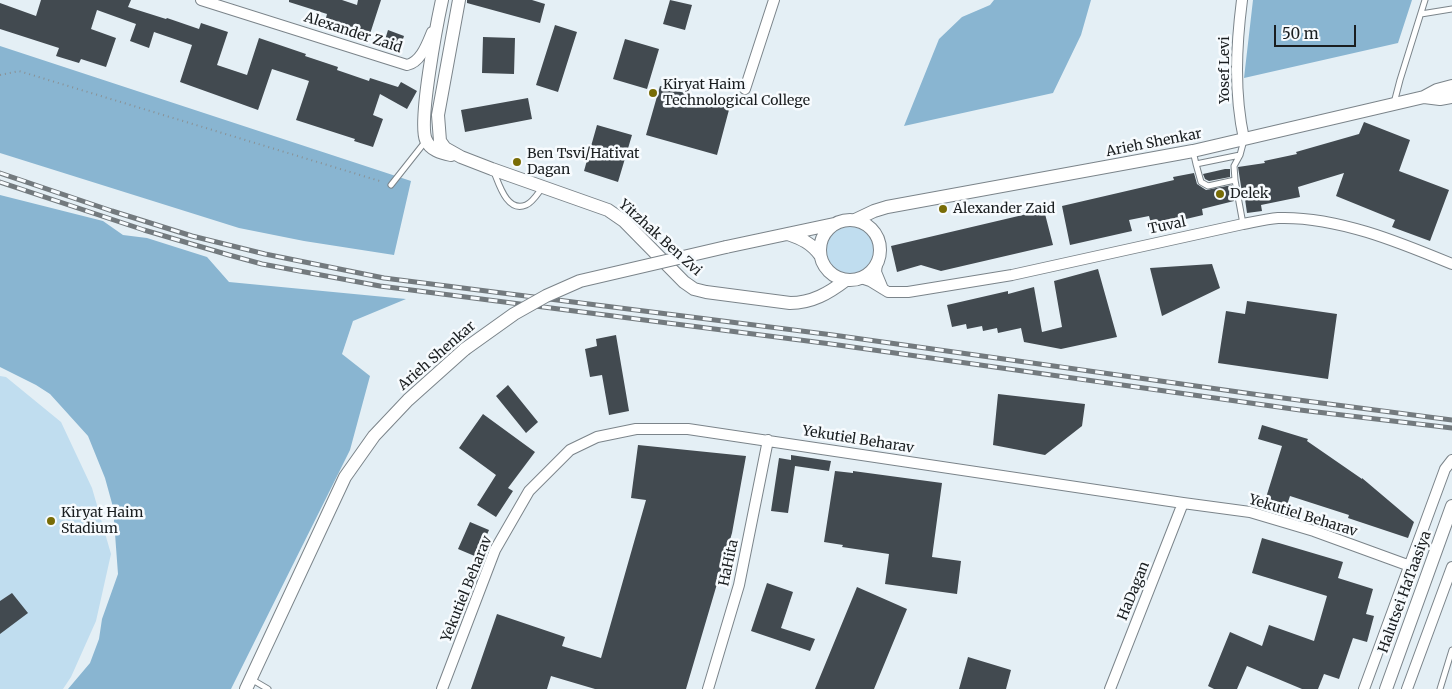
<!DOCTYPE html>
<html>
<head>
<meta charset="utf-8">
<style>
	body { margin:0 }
	#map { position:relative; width:1452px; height:689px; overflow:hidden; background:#e4eff5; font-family:Merriweather,serif }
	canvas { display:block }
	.scale { position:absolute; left:1274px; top:25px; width:82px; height:22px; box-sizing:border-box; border:2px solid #1a1e20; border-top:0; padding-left:6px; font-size:15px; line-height:18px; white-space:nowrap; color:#1a1e20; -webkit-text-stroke:4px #f7fbfe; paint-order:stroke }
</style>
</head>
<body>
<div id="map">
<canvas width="1452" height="689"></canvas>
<div class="scale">50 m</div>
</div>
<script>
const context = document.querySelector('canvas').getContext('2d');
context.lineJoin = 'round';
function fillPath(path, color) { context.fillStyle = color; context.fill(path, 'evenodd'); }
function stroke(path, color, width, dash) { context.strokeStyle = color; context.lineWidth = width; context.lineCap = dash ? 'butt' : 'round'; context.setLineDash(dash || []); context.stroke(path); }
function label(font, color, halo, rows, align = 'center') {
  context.font = font + ' Merriweather,serif'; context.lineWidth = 5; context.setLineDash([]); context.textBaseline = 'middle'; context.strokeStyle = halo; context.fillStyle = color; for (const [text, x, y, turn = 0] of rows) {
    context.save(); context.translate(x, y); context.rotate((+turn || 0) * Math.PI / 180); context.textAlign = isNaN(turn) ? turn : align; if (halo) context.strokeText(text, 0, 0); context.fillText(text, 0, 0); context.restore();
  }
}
const green = new Path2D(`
	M826 250a24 24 0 1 1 48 0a24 24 0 1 1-48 0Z
	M0,376L6,377L61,422L92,488L111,554L96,621L71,677L63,689H0Z`);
const forest = new Path2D(`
	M994,0H1091L1081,35L1053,93L904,126L939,39L962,17L990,5Z
	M1253,0H1412L1398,43L1244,78Z
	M0,46L411,181L394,255L304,241L239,228L0,153Z
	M0,195L103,221L123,235L147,238L207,257L229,282L406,299L353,321L342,354L370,376L350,450L231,689H68L90,663L99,639L102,619L118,574L113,507L105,478L88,436L50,394L36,385L0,367Z`);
const building = new Path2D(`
	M41,0H131L128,7L166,19L167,18L199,29L201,23L228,32L217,65L247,75L259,38L306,54L305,56L338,67L337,70L369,81L370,78L398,87L401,82L417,91L407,109L380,94L373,115L383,119L373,147L354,141L355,139L296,120L309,81L272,69L258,110L180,82L192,45L154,32L149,48L130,41L136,24L97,10L91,29L116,38L106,67L81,59L79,63L56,56L59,48L0,29V3L36,16Z
	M289,0H342L357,5L358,0H381L369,37L356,33L357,29L326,18L327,14L289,2Z
	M467,0H532L545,4L540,23L467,3Z
	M670,0L692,5L685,30L663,24Z
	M555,25L577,32L558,92L536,85Z
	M388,30L404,36L400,48L384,43Z
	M483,37L515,38L514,74L482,73Z
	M625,39L659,49L647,89L613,79Z
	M660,86L730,106L717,155L646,135Z
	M528,98L532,119L465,132L461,110Z
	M1364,122L1410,140L1399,171L1449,190L1430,241L1392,227L1395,220L1336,196L1344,173L1298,187L1300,197L1261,205L1262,211L1247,213L1245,199H1243L1238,167L1265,163L1264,161L1297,154L1296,152L1359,134Z
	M597,125L632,135L618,182L584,171Z
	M1225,169H1230V177L1209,181L1205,179L1203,174Z
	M1194,173L1197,184L1206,190L1232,185L1234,201L1202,209L1203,215L1152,227L1149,216L1129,220L1132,231L1070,245L1062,206L1174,180L1173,177Z
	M1044,210L1053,245L941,271L921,265L897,272L891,246Z
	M1212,264L1220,288L1162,316L1150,268Z
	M1098,269L1117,337L1061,349L1024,342L1021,328L998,333L997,328L983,331L982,326L967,329L966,324L952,327L947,305L1008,291V294L1034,287L1042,332L1062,327L1054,281Z
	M1247,301L1337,314L1328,379L1218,363L1226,311L1245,314Z
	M616,335L629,411L609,415L602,375L590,377L585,349L597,346L596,339Z
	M508,385L538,422L526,433L496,396Z
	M998,394L1085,404L1082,426L1045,455L993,445Z
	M483,414L535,452L508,488L513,491L496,517L477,505L496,475L459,448Z
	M1262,425L1308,439L1307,441L1362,479V478L1414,522L1408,538L1348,518L1349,515L1290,496L1285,511L1264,504L1282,446L1258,439Z
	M638,445L746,456L732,533L686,689H595L551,676L547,689H471L497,614L565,637L562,646L601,658L646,500L631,498Z
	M791,455L831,461L829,471L795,466L788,513L771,511L779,458L791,460Z
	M835,471L853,473V471L942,483L932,557L961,561L957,594L885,584L889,554L842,547L843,545L824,542Z
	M470,522L489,530L477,557L458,549Z
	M1262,538L1343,562L1338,578L1373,589L1366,614L1374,616L1367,642L1353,638L1339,679L1324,674L1318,689H1302L1247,666L1237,689H1214L1208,686L1230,632L1262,646L1269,625L1314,641L1327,596L1252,573Z
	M767,583L793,592L781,628L815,639L810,651L751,631Z
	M857,587L907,609L874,689H815Z
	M12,593L28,613L0,634V601Z
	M968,657L1011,670L1006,689H959Z`);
const path = new Path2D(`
	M0,75L19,71L383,182`);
const service = new Path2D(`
	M1421,14L1452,9
	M1394,103L1400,80L1425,0
	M1193,151L1196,164L1240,155L1244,140
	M1240,155L1234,166L1235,180L1243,224
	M1196,164L1201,182L1208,186L1235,180
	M494,172C499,184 507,213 526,205C533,202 538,193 542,188
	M391,185L425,142
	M251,679L268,689
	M1440,689L1452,650`);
const minor = new Path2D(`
	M201,0L407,65C421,62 427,44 432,32
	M1242,0C1236,47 1234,93 1244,139
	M745,89L774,0
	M877,263L876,272L883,289
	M861,278L870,281L888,292H908L1012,275L1243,224C1254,222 1266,219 1278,218C1336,216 1399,242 1452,264
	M442,689L495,550L529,491L570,450L597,437L636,429H688L1183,503L1250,512L1314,531L1410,566
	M708,689L739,585L768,440
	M1110,689L1183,503
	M1364,689L1445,469L1452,460
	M1407,689L1452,567`);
const tertiary = new Path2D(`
	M442,0C437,23 418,123 426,140C430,150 441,153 451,155
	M459,0L438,115L440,141L445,148L461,157L492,169L608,210L624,221L684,282L694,289L706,292L790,303C812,303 829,293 846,280
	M1424,97L1440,99L1452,97
	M855,220L874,211L887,207L1193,151L1424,97L1437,90L1452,86
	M820 250a30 30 0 1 1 60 0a30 30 0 1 1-60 0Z
	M788,234C802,239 811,243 820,255
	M726,247L834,224
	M246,689L345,477L374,436L408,400L465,349
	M1386,689L1452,506`);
const rail = new Path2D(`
	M0,173L112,211L192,236L265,254L384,278L833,335L1260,395L1452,420
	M0,182L144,230L229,255L262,264L380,286L831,344L1300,410L1452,428`);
const tertiaryBridge = new Path2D(`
	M465,349L514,314L546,296L580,281L726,247`);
const markers = [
	[653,93,5,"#786c06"],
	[517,162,5,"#786c06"],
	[1220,194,5,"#786c06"],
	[943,209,5,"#786c06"],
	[51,521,5,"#786c06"]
];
const streetNames = [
	["Alexander Zaid",353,33,18],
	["Yosef Levi",1225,70,-90],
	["Arieh Shenkar",1154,143,-11],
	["Tuval",1167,226,-12],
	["Yitzhak Ben Zvi",660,238,42],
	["Arieh Shenkar",437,356,-41],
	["Yekutiel Beharav",858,440,9],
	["Yekutiel Beharav",1303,516,17],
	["HaHita",729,563,-78],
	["Yekutiel Beharav",467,589,-68],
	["HaDagan",1134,591,-68],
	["Halutsei HaTaasiya",1405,592,-70]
];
const poiNames = [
	["Kiryat Haim",663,85],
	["Technological College",663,101],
	["Ben Tsvi/Hativat",527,154],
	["Dagan",527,170],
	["Delek",1230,194],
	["Alexander Zaid",953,209],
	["Kiryat Haim",61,513],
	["Stadium",61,529]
];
fillPath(green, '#c0ddef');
fillPath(forest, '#89b5d1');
fillPath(building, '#424a50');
stroke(service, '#7b848a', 7);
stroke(minor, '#7b848a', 12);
stroke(tertiary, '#7b848a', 14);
stroke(path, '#899195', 2, [1, 4]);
stroke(service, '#fff', 5);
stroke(minor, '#fff', 10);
stroke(tertiary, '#fff', 12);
stroke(rail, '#737a7e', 5);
stroke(rail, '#f7fbfe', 3, [9]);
stroke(tertiaryBridge, '#7b848a', 14, []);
stroke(tertiaryBridge, '#fff', 12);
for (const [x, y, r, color] of markers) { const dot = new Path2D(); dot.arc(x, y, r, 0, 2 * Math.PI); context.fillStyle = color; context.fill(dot); stroke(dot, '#f7fbfe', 2); }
label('14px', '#1a1e20', '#f7fbfe', streetNames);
label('14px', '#1a1e20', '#f7fbfe', poiNames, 'left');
</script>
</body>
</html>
